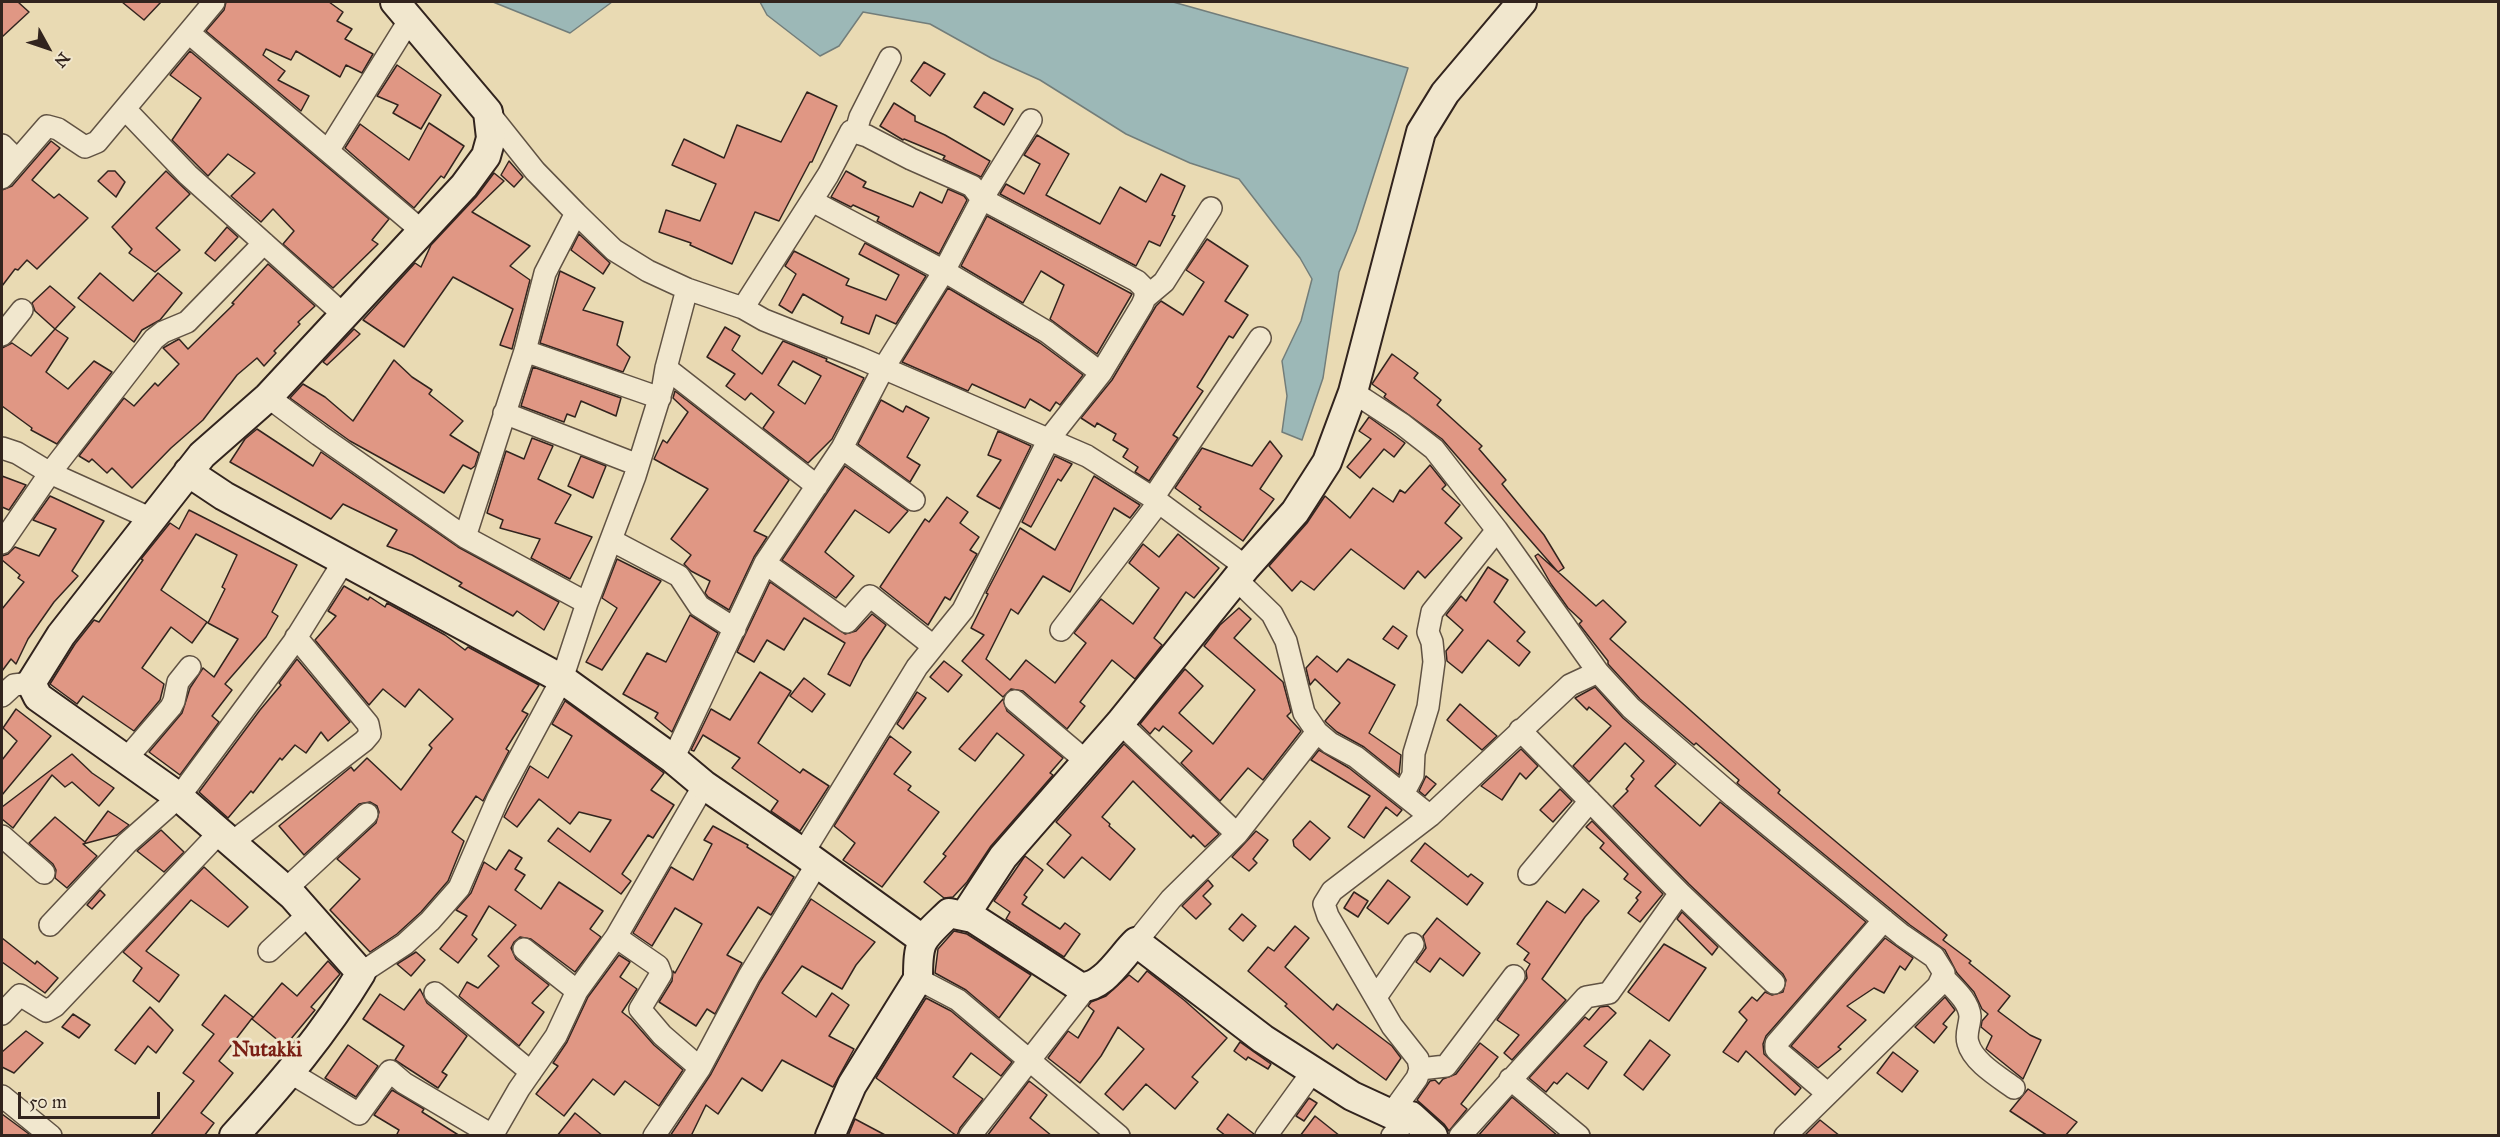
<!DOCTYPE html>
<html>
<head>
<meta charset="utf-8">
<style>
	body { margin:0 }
	#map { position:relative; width:2500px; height:1137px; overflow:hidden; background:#e9dab3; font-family:"IM FELL Great Primer",serif }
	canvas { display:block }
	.frame { position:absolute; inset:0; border:3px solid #32241e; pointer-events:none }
	.north { position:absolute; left:18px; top:18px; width:60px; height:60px; -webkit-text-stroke:4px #f1e7ce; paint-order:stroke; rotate:130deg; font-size:16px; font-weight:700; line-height:24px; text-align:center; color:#32241e }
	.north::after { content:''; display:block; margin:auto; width:21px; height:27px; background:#32241e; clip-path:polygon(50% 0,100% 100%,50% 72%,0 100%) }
	.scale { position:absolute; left:18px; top:1092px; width:142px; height:27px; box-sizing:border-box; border:3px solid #32241e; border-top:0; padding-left:8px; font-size:18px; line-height:21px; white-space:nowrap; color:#32241e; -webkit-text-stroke:4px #f1e7ce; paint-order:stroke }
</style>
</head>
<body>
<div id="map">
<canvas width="2500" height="1137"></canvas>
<div class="frame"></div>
<div class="north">N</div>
<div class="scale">50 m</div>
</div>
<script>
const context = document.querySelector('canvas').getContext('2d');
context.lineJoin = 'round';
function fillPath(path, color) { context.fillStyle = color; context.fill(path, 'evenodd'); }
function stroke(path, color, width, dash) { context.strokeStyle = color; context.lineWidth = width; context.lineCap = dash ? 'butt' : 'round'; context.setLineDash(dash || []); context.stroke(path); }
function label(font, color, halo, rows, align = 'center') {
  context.font = font + ' "IM FELL Great Primer",serif'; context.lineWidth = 6; context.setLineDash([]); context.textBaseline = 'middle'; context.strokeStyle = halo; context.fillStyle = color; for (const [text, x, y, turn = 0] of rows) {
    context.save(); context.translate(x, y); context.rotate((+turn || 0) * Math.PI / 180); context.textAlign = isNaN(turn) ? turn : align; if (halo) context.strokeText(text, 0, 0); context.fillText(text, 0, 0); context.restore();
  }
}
const water = new Path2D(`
	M493,2H612L570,33Z
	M760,2H1173L1408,68L1356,231L1339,272L1323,378L1302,440L1282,432L1287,396L1282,361L1301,321L1312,279L1300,258L1239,179L1190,163L1126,134L1040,80L991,58L930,24L863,12L839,46L820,56L767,15Z`);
const building = new Path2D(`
	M2,2H18L29,12L2,37Z
	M122,2H161L144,20Z
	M226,2H329L343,12L337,21L352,29L345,39L373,54L362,73L346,65L340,77L296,51L291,60L266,49L263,55L285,71L278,80L309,96L301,111L206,31L224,10Z
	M190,51L389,219L372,240L378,244L333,288L283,244L294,231L273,209L261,222L231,196L255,173L228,154L208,176L172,140L201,98L170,75Z
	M924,62L945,74L930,96L911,81Z
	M397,65L441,95L421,129L393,113L398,105L377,96Z
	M807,92L837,106L812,162H810L779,221L755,212L732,264L690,245L691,243L659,232L666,210L700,221L716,184L672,165L684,139L724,158L737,125L781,142Z
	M984,92L1013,109L1004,125L974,107Z
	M894,103L915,116V121L945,135L990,161L981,177L943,159L945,156L904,139L903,140L880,126Z
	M429,123L464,146L444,178L441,176L414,208L345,148L360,124L409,160Z
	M1037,135L1069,154L1046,195L1100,224L1120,187L1146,202L1161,174L1185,186L1172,215L1175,216L1160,246L1149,241L1136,266L1000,194L1006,184L1024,194L1040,164L1024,155Z
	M51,141L60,148L32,180L54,198L59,194L88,218L37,269L27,260L18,270L15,269L2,286V190L12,186Z
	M509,161L523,177L514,187L501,175Z
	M108,171H115L125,182L116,197L98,181Z
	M166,171L190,194L156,228L180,250L155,272L129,253L132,249L112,227Z
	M846,171L866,182L863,187L913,207L920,192L942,203L948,189L964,196L967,200L939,254L877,221L879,217L853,205L851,207L831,197Z
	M494,173L504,181L472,212L530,246L510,266L530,280L512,349L500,345L513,309L453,277L404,347L363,320L415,263L421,267L431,245L476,197Z
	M987,216L1132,294L1097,354L1050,319L1064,285L1041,271L1023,303L961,266Z
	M227,227L238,237L215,261L205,253Z
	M579,234L610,263L603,274L571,250Z
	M1207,239L1248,266L1225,301L1248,315L1233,338L1229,336L1197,387L1203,391L1173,435L1178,438L1149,481L1135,472L1138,467L1123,457L1128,449L1113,440L1116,434L1097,423L1095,427L1081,418L1112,380L1156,306L1161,301L1183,315L1204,282L1186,270Z
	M865,243L926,276L896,324L876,315L869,334L841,323L843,317L803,294L792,313L779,305L796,274L785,266L794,251L849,279L846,285L886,300L899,275L859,254Z
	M268,264L315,306L298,322L300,324L274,351L276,353L264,366L257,358L237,375L203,420L171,448L132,488L112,468L107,473L92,459L89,462L79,456L124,398L134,406L155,383L158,386L179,364L163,348L179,339L188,349L234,304L232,303Z
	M560,271L595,288L583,310L623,322L617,345L630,357L623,372L540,343Z
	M100,273L133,301L158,273L182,293L160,320L142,330L134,342L78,298Z
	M50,286L75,307L55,329L35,311L32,303Z
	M948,288L1040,343L1083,375L1060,405L1056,402L1050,411L1030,399L1025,408L972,384L968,391L902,362Z
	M725,327L740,336L732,350L762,374L783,341L827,359L826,361L864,378L832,439L808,463L763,428L774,412L751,393L745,400L726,386L735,374L707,357ZM793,361L821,376L805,404L778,385Z
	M55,329L68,338L46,372L68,389L94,361L112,372L57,444L31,430L32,428L2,406V348L12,343L31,356Z
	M354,329L360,334L327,365L323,362Z
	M1392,354L1418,373L1414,378L1441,400L1437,405L1482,446L1479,449L1506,480L1502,484L1544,535L1564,568L1558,572L1442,439L1384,397L1386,394L1372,384Z
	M394,360L412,377L432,390L429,394L463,421L450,435L479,453L475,466L471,469L463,465L444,493L350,441L290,398L303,384L325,397L353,421Z
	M533,367L621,398L616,416L581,401L575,417L567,414L564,422L521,406Z
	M675,391L789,480L754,531L767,537L754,557L729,610L708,597L705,593L710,581L691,571L684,564L691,555L671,539L708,489L654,459L663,440L667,443L688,412L673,398Z
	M881,400L903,412L906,406L929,418L907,457L920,465L910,482L858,444Z
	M1369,417L1405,443L1394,457L1384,449L1360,478L1347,467L1371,439L1359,431Z
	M257,429L313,466L321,452L458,547L559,602L544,630L517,611L513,616L459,586L462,583L412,555L387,546L397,530L343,504L331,519L230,462L245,439Z
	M998,431L1031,446L1000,509L977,496L1001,460L988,455Z
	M532,438L553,446L538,479L571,495L555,523L592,537L570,579L531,558L540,539L500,528L503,520L487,513L506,451L524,459Z
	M1270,441L1282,456L1260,489L1274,499L1243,541L1199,509L1201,507L1175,488L1202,448L1252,466Z
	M581,456L606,466L593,498L568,486Z
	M1055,456L1072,464L1061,481L1058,479L1031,527L1022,522Z
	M1430,465L1446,485L1442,489L1460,505L1445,523L1462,538L1425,578L1418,571L1404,589L1351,549L1314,590L1301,581L1292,591L1269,566L1307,523L1325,496L1350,518L1373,488L1393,502L1400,490L1405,493Z
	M845,466L908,511L889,533L855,510L825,552L854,576L836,598L782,560Z
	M2,476L26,485L9,510L2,507Z
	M1094,476L1140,505L1130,518L1114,508L1070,592L1043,576L1018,614L1011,609L986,659L1010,680L1026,660L1055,683L1086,643L1074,633L1101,599L1133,624L1159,588L1129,563L1143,544L1159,557L1178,534L1219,568L1194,598L1186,592L1154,638L1162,645L1135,679L1112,660L1080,702L1085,706L1067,729L1023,691L1011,689L1003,697L962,661L984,635L971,628L988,594L986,593L1020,528L1055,550Z
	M50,496L104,521L72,571L78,576L54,602L28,639L16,664L11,659L2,671V609L24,582L18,578L20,575L2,560V556L8,554L15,547L39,556L56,529L33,520Z
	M947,497L968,512L960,523L979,537L970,550L977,554L950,600L945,597L928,625L880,587L925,519L929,522Z
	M189,510L297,565L272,612L278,616L266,637L225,684L232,690L212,716L219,722L180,775L149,752L182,713L190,688L203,668L214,677L238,639L208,623L225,589L222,587L237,555L196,534L161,590L207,622L192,643L171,627L142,668L164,684L160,700L134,731L83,696L77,704L50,684L75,644L94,620L99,622L143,560L141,559L170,523L179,529Z
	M1538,554L1596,606L1603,600L1626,622L1610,639L1780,790L1778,793L1947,935L1943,940L1971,961L1969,963L2010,996L1998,1011L2030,1035L2041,1040L2023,1079L1986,1049L1992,1036L1981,1027L1982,1021L1988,1014L1982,1009L1974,992L1957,973L1945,950L1910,925L1742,787L1737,783L1739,780L1696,743L1694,745L1640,699L1608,664V661L1579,624L1582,621L1568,608L1551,584L1535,556Z
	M617,559L661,581L602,670L586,662L617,608L602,598Z
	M1488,567L1508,580L1494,602L1525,632L1517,641L1530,652L1519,666L1488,640L1462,673L1447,661L1446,651L1463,630L1446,615L1461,596L1466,601Z
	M770,582L845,634L856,631L872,614L886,625L863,660L850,686L828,674L845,643L804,618L784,650L767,640L754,662L737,652Z
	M344,586L368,600L370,597L385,607L387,603L445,635L465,650L468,647L539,685L522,711L528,714L506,749L509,751L483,801L476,796L452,832L464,841L448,881L421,912L397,934L370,952L330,910L360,879L337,859L376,823L379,812L377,806L370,802L359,804L304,855L279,826L351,767L354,771L367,758L401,790L432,748L429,745L453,719L419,689L405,707L383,689L369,705L315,640L336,616L328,611Z
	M1239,608L1251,619L1234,638L1283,682L1291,712L1287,716L1301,731L1263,780L1248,768L1220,801L1181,763L1192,751L1163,726L1159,731L1155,728L1150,734L1140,724L1185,669L1203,686L1179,713L1213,744L1255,690L1204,646L1220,625Z
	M690,615L718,633L672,732L655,718L658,713L623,694L647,653L666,662Z
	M1393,626L1407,636L1398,649L1383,639Z
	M1317,656L1337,672L1348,659L1395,685L1369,733L1401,755L1399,775L1364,747L1337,732L1327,723L1325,721L1340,703L1315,679L1310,685L1306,668Z
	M297,659L350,722L328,741L321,732L306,753L295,745L282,760L280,758L253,793L251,791L228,818L199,792L260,710L281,685L279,683Z
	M944,661L962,675L948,692L930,677Z
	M760,672L791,691L758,743L800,773L803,769L829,786L800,831L771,811L778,801L732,768L740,758L703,735L694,751L691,750L711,709L730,720Z
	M804,678L825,694L812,712L790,696Z
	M1595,687L1623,718L1676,764L1655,786L1700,826L1720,802L1866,922L1766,1036L1763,1044L1764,1054L1801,1088L1795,1095L1746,1051L1738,1062L1723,1052L1747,1020L1739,1012L1752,997L1757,1001L1765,992L1772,995L1783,992L1786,980L1783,974L1689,884L1613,806L1628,791L1626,789L1634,779L1631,776L1644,761L1625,743L1589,782L1573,766L1611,726L1589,707L1587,710L1575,698Z
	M917,692L926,698L903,729L897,724Z
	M1003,699L1007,711L1063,758L1050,773L1053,775L991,846L967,882L953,897L944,898L924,882L946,856L943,854L978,810L1024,755L997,733L975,761L959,749Z
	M565,701L664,773L651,790L674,805L653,838L648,835L622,874L631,881L621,894L548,841L558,828L590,852L611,820L579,812L570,824L539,799L517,827L504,817L530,766L548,778L572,736L552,724Z
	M1460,704L1497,736L1482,750L1447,720Z
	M16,709L51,736L2,795V760L17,741L3,728Z
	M890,736L911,752L894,774L911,786L908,790L939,812L882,887L843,860L855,843L834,826Z
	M1124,744L1219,834L1205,847L1193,835L1191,838L1133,781L1102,817L1110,824L1109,826L1135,849L1110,880L1082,857L1064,878L1047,864L1071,835L1056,822Z
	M1521,749L1538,766L1526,779L1520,773L1502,800L1481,786Z
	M1319,750L1349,768L1402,810L1397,816L1386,807L1364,838L1348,827L1370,796L1311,760Z
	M72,754L92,773L114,788L99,806L72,782L65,787L52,775L13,828L2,819V807Z
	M1426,776L1436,784L1425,796L1419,791Z
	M1560,789L1572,801L1553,822L1540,810Z
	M108,811L129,825L117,835L83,844L97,856L67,888L55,878L56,870L53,864L29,843L55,817L85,842Z
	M1310,821L1330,838L1310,860L1294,846L1293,840Z
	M1592,821L1663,894L1640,922L1628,913L1638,900L1636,898L1641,892L1624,879L1628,874L1600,848L1604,843L1586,827Z
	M713,826L748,845L747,847L794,877L771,915L758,907L727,955L742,963L715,1014L707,1009L696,1026L659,1002L672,981L673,971L675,973L702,924L675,908L652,946L633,933L671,867L693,880L712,844L704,840Z
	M161,830L184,852L164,872L137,851Z
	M1256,831L1268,840L1253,859L1257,863L1249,871L1232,857Z
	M1425,843L1468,877L1471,874L1483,883L1467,905L1411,861Z
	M509,850L522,858L515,869L525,875L515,890L541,909L559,882L603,911L590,929L601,937L575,972L531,939L520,937L514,942L511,948L516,959L549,985L532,1003L544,1012L519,1046L459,996L467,982L478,988L499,966L488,956L516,925L489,906L472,935L477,939L458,963L440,949L467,916L456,910L471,893L484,862L496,870Z
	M1025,856L1043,870L1024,895L1027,897L1022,904L1060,929L1065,923L1080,934L1064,957L1006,919L1010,912L994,901Z
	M204,867L248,907L228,927L191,900L146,951L179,975L159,1002L133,981L142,968L123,952Z
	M1208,880L1213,886L1203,896L1211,904L1196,919L1182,906Z
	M1388,880L1410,897L1388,924L1367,908Z
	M1583,889L1599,901L1585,917L1542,979L1566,1000L1512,1060L1504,1053L1519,1035L1497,1020L1527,978L1526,971L1530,964L1524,960L1529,953L1517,944L1547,901L1565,913Z
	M100,890L105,895L92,909L87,905Z
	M1354,892L1368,901L1358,917L1344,908Z
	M811,899L875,942L856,965L842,989L802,966L782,993L816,1017L832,993L849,1005L829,1036L854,1049L833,1087L782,1060L762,1091L742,1078L718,1114L706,1105L691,1136H670L711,1074L760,982Z
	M1682,912L1718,947L1712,955L1677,919Z
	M1242,914L1256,926L1243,941L1229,929Z
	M1437,918L1480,953L1463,976L1440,958L1430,972L1416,962L1426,948L1423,936Z
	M1295,926L1309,938L1285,967L1333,1010L1337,1004L1392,1046L1401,1058L1386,1080L1337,1044L1333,1049L1285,1006L1287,1004L1248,971L1268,947L1274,951Z
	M954,931L967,934L1031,975L999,1018L966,990L935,973L938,949Z
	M2,938L35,964L37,961L58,978L45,993L2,962Z
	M1885,938L1913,958L1905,970L1900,966L1884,993L1874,988L1847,1006L1866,1020L1838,1047L1841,1049L1818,1068L1791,1046Z
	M1664,944L1706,968L1669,1021L1628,992Z
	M416,952L425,960L411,976L397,964Z
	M619,955L630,962L620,977L637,989L622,1012L631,1019L654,1045L683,1070L659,1106L625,1081L614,1095L593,1079L564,1116L536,1094L558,1066L553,1063L567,1042L588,997Z
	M328,961L340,974L311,1007L315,1010L285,1046L252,1019L282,983L297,996Z
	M1147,971L1184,1000L1227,1038L1192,1077L1198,1082L1175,1109L1146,1084L1123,1110L1105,1094L1144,1049L1118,1027L1101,1056L1080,1083L1048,1058L1068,1031L1078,1038L1094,1011L1088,1006L1091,1002L1106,996L1129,975L1138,982Z
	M420,989L427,1003L467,1036L442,1072L447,1075L438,1088L395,1060L404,1046L363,1019L380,994L404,1010Z
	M225,995L253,1017L219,1061L233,1073L201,1113L214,1123L204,1136H150L194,1081L183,1073L214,1034L202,1025Z
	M1945,997L1955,1010L1943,1024L1947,1027L1934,1043L1915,1027Z
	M926,998L951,1011L1012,1062L1001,1076L971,1053L953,1077L983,1099L960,1128L957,1136L876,1078Z
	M1608,1006L1616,1013L1584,1046L1607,1062L1588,1089L1567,1073L1557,1084L1554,1082L1546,1092L1529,1078L1585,1017L1589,1020L1600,1007Z
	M150,1007L173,1030L156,1053L148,1046L135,1064L115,1050Z
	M73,1014L90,1025L79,1038L62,1027Z
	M26,1031L43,1043L14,1073L2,1067V1052Z
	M1650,1040L1670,1055L1643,1090L1624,1075Z
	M1240,1042L1271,1064L1268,1069L1248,1057L1246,1060L1234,1051Z
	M1480,1043L1498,1057L1461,1104L1467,1109L1449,1131L1444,1124L1417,1100L1430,1081L1435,1080L1439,1084L1443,1079L1456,1074Z
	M348,1045L378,1066L356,1097L325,1078Z
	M1893,1052L1918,1071L1902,1092L1877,1073Z
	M1029,1081L1047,1095L1030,1118L1052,1136H987Z
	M2028,1089L2077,1122L2065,1136H2048L2010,1111Z
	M392,1090L424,1109L422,1112L460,1136H396L399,1130L374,1115Z
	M1512,1097L1558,1136H1478Z
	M1309,1098L1317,1103L1304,1121L1296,1116Z
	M575,1113L603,1136H557Z
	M2,1114L29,1134L30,1136H2Z
	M1228,1114L1254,1134L1253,1136H1226L1217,1129Z
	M1315,1116L1340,1136H1300Z
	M855,1119L887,1136H848Z
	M1820,1120L1840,1136H1804Z`);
const street = new Path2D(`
	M189,33L422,231
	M125,109L188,175L344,315
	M488,112L535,171L576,213L614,250L648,271L687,289L743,308L764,320L860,358L1087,456L1153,498L1246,567
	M856,131L860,117L890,58
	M2,145L17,160
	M328,151L410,19
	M2,178L47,126L58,129L85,147L97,142L214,2
	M812,201L944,271L1047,332L1101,373
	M1145,298L1164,282L1211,208
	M743,308L828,175L851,131L867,136L911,159L972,186L982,199L1137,281L1145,289V298L1142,305L1101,373L1049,439L963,610L917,667L803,853
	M2,335L22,310
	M525,351L660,398
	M666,368L817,486
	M1353,392L1402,424L1434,449L1497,530L1598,672L1570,685L1430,816L1332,891L1324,904L1328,916L1392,1026L1418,1059L1420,1069L1417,1078L1391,1114
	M268,397L319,435L465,537L587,603
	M504,413L638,465
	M2,448L17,453L50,473L152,519
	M842,448L914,500
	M1153,498L1260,338
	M465,537L525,351L545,273L576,213
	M611,540L679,576L699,606L735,629
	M2,543L50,473L154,339L163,332L187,322L264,243
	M765,563L847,622L870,596L933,646
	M1237,580L1272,614L1286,641L1304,713L1317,732L1330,743L1356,757L1430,816
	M1061,630L1159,502
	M1598,672L1631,708L1734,797L1902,935L1934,957L1944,973L1938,986L1785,1136
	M2,696L14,685L31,683
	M1015,701L1086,761
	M1120,723L1237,834
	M126,759L171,707L174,701L178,682L190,667
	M673,759L765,563L842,448L883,369L944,271L982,199L1031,120
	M1403,794L1413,775L1414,753L1428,707L1434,662L1432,642L1428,632L1432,612L1497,530
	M2,836L44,873
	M231,843L364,741L370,734L368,724L296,637
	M1529,874L1590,801
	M286,889L367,814
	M1680,893L1774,983
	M50,925L127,843L179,797L293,643L344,561
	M616,937L658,966L661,974L640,1009L662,1035L700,1068
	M1136,942L1171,899L1237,834L1317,732
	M524,949L577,991
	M269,951L310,913
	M361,973L405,944L430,921L459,888L498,798L562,679L587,603L635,476L663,386L666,368L687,289
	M1944,978C1953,988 1969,1001 1970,1016C1970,1025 1965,1034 1968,1043C1973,1062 1999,1077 2014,1088
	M918,979L958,1000L1119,1136
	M435,993L531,1072
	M1376,997L1413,944
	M2,1014L20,995L46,1011L55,1006L219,833
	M1420,1069L1446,1066L1514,976
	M291,1073L359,1114L390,1071L404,1083L492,1135
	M1510,1079L1579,1136
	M1827,1093L1780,1053L1776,1049V1044L1884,920
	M2,1096L51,1136
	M492,1136L519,1089L556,1036L577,991L616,937L704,785
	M654,1136L700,1068L749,976L817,864
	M970,1136L1087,987
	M1266,1136L1313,1071
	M1392,1136L1411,1116
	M1460,1136L1586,997L1609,993L1680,893L1520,730`);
const secondary = new Path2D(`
	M188,472L224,496L562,679L673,759L704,785L803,853L922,939
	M965,915L1003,857L1120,723L1246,567L1295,512L1327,462L1353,392L1421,132L1445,93L1522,2
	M234,1136C282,1083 324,1034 361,973L293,896L179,797L38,697L31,683L61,635L202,455L268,397L464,186L486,156L491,138L488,112L395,2
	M830,1136L852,1085L918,979C918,939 921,940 949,913L973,918L1080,987C1103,989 1121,956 1136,942L1263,1039L1352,1096L1391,1114L1411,1116L1433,1136`);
const quarterNames = [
	["Nutakki",267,1051]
];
fillPath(water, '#9cb8b7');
stroke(water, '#727d7a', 1.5);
fillPath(building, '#e09784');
stroke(building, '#32241e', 1.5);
stroke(street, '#605243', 24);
stroke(secondary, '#32241e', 32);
stroke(street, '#f1e7ce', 21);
stroke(secondary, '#f1e7ce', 28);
label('bold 21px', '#7a1f14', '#f1e7ce', quarterNames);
</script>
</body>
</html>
